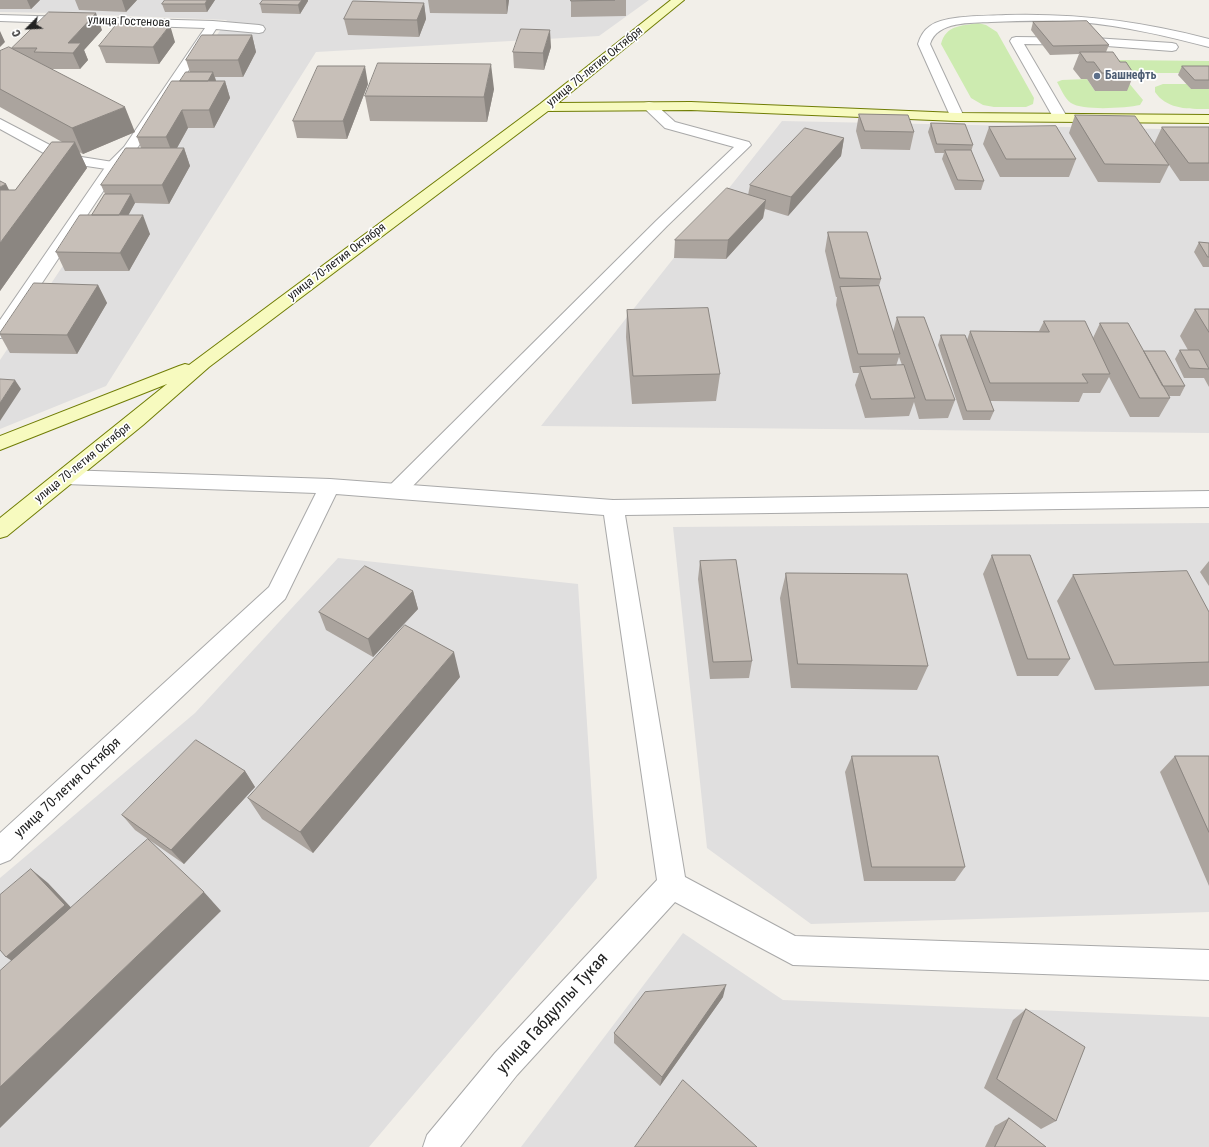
<!DOCTYPE html>
<html>
<head>
<meta charset="utf-8">
<style>
	body { margin:0 }
	#map { position:relative; width:1209px; height:1147px; overflow:hidden; background:#f2efe9; font-family:"Roboto Condensed",sans-serif }
	canvas { display:block }
	.north { position:absolute; left:8px; top:8px; width:40px; height:40px; -webkit-text-stroke:3px #fff; paint-order:stroke; rotate:246deg; font-size:11px; font-weight:700; line-height:16px; text-align:center; color:#222 }
	.north::after { content:''; display:block; margin:auto; width:14px; height:18px; background:#222; clip-path:polygon(50% 0,100% 100%,50% 72%,0 100%) }
</style>
</head>
<body>
<div id="map">
<canvas width="1209" height="1147"></canvas>
<div class="north">С</div>
</div>
<script>
const context = document.querySelector('canvas').getContext('2d');
context.lineJoin = 'round';
function fillPath(path, color) { context.fillStyle = color; context.fill(path, 'evenodd'); }
function stroke(path, color, width, dash) { context.strokeStyle = color; context.lineWidth = width; context.lineCap = dash ? 'butt' : 'round'; context.setLineDash(dash || []); context.stroke(path); }
function label(font, color, halo, rows, align = 'center') {
  context.font = font + ' "Roboto Condensed",sans-serif'; context.lineWidth = 3.5; context.setLineDash([]); context.textBaseline = 'middle'; context.strokeStyle = halo; context.fillStyle = color; for (const [text, x, y, turn = 0] of rows) {
    context.save(); context.translate(x, y); context.rotate((+turn || 0) * Math.PI / 180); context.textAlign = isNaN(turn) ? turn : align; if (halo) context.strokeText(text, 0, 0); context.fillText(text, 0, 0); context.restore();
  }
}
const residential = new Path2D(`
	M0,0H649L599,36L316,52L106,386L0,429V360L227,20L55,13L0,12Z
	M782,121L1209,130V433L541,426Z
	M1209,523V912L811,924L707,848L673,527Z
	M338,558L578,584L597,878L369,1147H0V878L195,713Z
	M683,933L783,1000L1209,1017V1147H521Z`);
const grass = new Path2D(`
	M978,23L986,25L997,32L1034,98L1033,104L1026,107H994L983,105L971,98L941,44C946,25 961,26 978,23Z
	M1117,60L1209,61V73H1126Z
	M1087,79L1095,91L1128,82L1143,100L1140,105C1126,108 1083,111 1071,103C1065,99 1061,89 1057,82L1062,80Z
	M1163,84H1187L1191,89H1209V109C1190,109 1167,110 1155,92V87Z`);
const lane = new Path2D(`
	M1006,15C1076,13 1141,21 1209,39V47C1166,36 1124,26 1080,22C1051,20 1021,21 991,22C971,23 937,21 930,44L964,117L962,120H952L918,44C920,37 924,30 930,26C944,15 987,16 1006,15Z
	M1016,37L1094,38L1172,43L1176,44L1178,47L1176,50L1172,51L1094,45L1024,44L1067,117L1065,120H1055L1053,117L1010,41L1012,38Z
	M649,102L654,103L675,122L749,142L751,145L667,226L403,496L396,498L389,496L386,491L389,486L657,220L734,147L665,128L642,106L644,103Z
	M0,119L69,155L113,162L118,163L120,166L118,169L113,170L60,162L0,129Z`);
const street = new Path2D(`
	M0,15L213,21L259,25L263,26L265,29L263,32L259,33L216,29L134,153L118,169L6,337L0,338V320L108,163L124,147L205,28L0,21Z
	M65,470L330,479L613,500L1209,491V507L625,515L685,877L795,936L1209,950V980L793,965L675,902L517,1075L460,1147H423L427,1135L495,1053L657,880L604,515L336,494L285,599L10,860L0,864V833L269,587L316,493L65,484L58,482L55,477L58,472Z`);
const secondary = new Path2D(`
	M671,0H684L558,103L691,102L957,113L1209,115V123L957,121L691,110L548,111L209,367L143,425L7,536L0,538V518L167,384L0,450V436L179,366L185,364L189,365L540,104Z`);
const wall = new Path2D(`
	M0,0H40L31,9H0Z
	M75,0H137L126,12L79,10Z
	M215,0L207,12H165L162,4Z
	M428,0H509L507,14L430,13Z
	M571,0H626V16L571,17Z
	M308,1L300,14L262,13L260,4Z
	M424,3L426,19L419,37L348,35L344,19Z
	M1033,22L1109,45L1106,52L1120,62L1134,74L1127,91H1095L1087,79H1081L1073,69L1079,54L1050,55L1031,30Z
	M102,30L84,50L88,60L80,69H51L135,132L83,154L79,152L87,168L0,291L6,184L9,190H15L62,142L0,107V51L13,50L12,48Z
	M252,35L256,52L243,77H215L216,81H225L230,98L214,128H188L177,148H184L190,166L169,204L135,203L128,215L150,234L129,271H65L56,252L92,215L105,194L101,185L141,148L137,137L180,81L190,72L186,60Z
	M175,42L159,64L106,63L99,46Z
	M551,47L544,70L514,68L513,52Z
	M1182,66H1209V89H1191L1178,75Z
	M368,84L347,139L297,138L293,121Z
	M494,89L487,122L370,121L365,96Z
	M859,114L914,132L910,150L861,149L856,131Z
	M1075,115L1154,144L1162,127H1209V181H1180L1165,159L1169,165L1160,183L1098,182L1069,133Z
	M931,123L973,145L971,152L984,181L981,190H955L942,159L944,153H935L928,132Z
	M989,127L1076,159L1069,177H1000L983,144Z
	M844,138L841,156L788,216L765,209L763,218L726,259L674,258L675,240L748,195L750,185Z
	M828,232L881,279L879,286L893,332L897,317L955,400L948,418L919,419L914,402L909,416L865,418L855,385L859,373H853L836,305L837,297H836L825,251ZM899,357L902,365L896,366Z
	M1199,242L1209,243V267H1203L1194,252Z
	M98,285L107,303L77,354L10,353L0,335V333Z
	M1195,309H1209V387L1204,378H1184L1175,359L1180,350H1188L1180,336Z
	M627,310L720,374L716,401L632,404L626,337Z
	M1044,321L1093,338L1100,323L1144,351L1185,386L1180,396H1169L1170,398L1159,417H1130L1109,377L1100,393H1083L1079,402L990,401L994,411L990,420H963L938,345L941,335L967,340L970,331H1039Z
	M992,555L1070,659L1058,676H1017L983,574Z
	M700,561L752,661L749,678L710,679L698,579Z
	M1209,561V586L1200,572Z
	M786,573L928,666L917,690L791,688L780,598Z
	M1073,575L1209,612V686L1095,690L1057,601Z
	M413,591L418,609L373,657L326,630L319,612Z
	M460,677L313,853L262,819L248,798Z
	M852,756L965,867L955,881H864L845,772Z
	M1175,756H1209V886L1160,772Z
	M245,771L255,787L184,864L135,830L122,815Z
	M723,997L660,1086L614,1043V1033Z
	M1026,1009L1056,1121L1041,1129L984,1088L1013,1020Z
	M1009,1118L1046,1147H985L995,1126Z`);
const shadedWall = new Path2D(`
	M27,0H40L31,9Z
	M122,0H137L126,12Z
	M207,0H215L207,12L205,4Z
	M302,0H308V1L300,14L298,5Z
	M506,0H509L507,14Z
	M424,3L426,19L419,37L417,20Z
	M96,13L102,30L84,50L88,60L80,69L68,43Z
	M170,25L175,42L159,64L153,47Z
	M550,30L551,47L544,70L543,53Z
	M0,31L5,42L0,47Z
	M252,35L256,52L243,77L238,60Z
	M491,64L494,89L487,122L484,97Z
	M365,66L368,84L347,139L343,121Z
	M213,72L216,81L203,89Z
	M225,81L230,98L214,128L209,110Z
	M125,107L135,132L83,154L72,128Z
	M182,110L188,128L173,155L166,137Z
	M844,138L841,156L788,216L791,197Z
	M75,142L87,168L0,291V243Z
	M184,148L190,166L169,204L162,185Z
	M6,184L15,202L0,210V187Z
	M131,194L135,203L122,227L118,217Z
	M766,200L763,218L726,259L728,240Z
	M143,215L150,234L129,271L120,253Z
	M98,285L107,303L77,354L67,335Z
	M15,380L21,389L0,421V403Z
	M413,591L418,609L373,657L368,639Z
	M454,652L460,677L313,853L300,832Z
	M245,771L255,787L184,864L171,850Z
	M31,869L48,883L81,918L24,969L6,957Z
	M204,892L221,911L0,1128V1087Z
	M726,985L723,997L660,1086L662,1077Z`);
const building = new Path2D(`
	M165,0H207L205,4H162Z
	M263,0H302L298,5L260,4Z
	M571,0H615L571,1Z
	M353,1L424,3L417,20L344,19Z
	M49,12L96,13L68,43H81L73,53L34,52L37,48H12Z
	M1087,21L1109,45L1053,46L1033,22Z
	M117,24L170,25L153,47L99,46Z
	M521,29L550,30L543,53L513,52Z
	M202,35H252L238,60H186Z
	M9,47L125,107L72,128L0,89V51Z
	M1080,52H1113L1120,62H1126L1134,74L1102,73L1094,62H1087Z
	M378,63L491,64L484,97L365,96Z
	M318,66H365L343,121H293Z
	M1182,66H1209V80H1195Z
	M186,72H213L208,81H180Z
	M172,81H225L209,110H182L166,137H137Z
	M859,114L908,115L914,132L865,131Z
	M1075,115L1135,116L1169,165L1105,164Z
	M931,123L965,124L973,145L937,144Z
	M1056,126L1076,159H1006L989,127Z
	M1162,127H1209V163H1189Z
	M805,128L844,138L791,197L750,185Z
	M52,142H75L0,243V190H15Z
	M126,148H184L162,185H101Z
	M945,150H971L984,181L958,180Z
	M0,181L6,184L0,187Z
	M727,188L766,200L728,240H675Z
	M105,194H131L119,215H92Z
	M80,215H143L120,253L56,252Z
	M828,232H867L881,279L840,278Z
	M1199,242L1209,243V257H1208Z
	M34,283L98,285L67,335L0,334V333Z
	M879,286L900,354H858L840,287Z
	M708,308L720,374L633,376L627,310Z
	M1195,309H1209V332Z
	M897,317H924L955,400H926Z
	M1044,321H1085L1110,374H1082L1088,383H990L970,331L1049,332Z
	M1100,323H1128L1170,398H1140Z
	M941,335H965L994,411H967Z
	M1180,350H1199L1209,369L1190,368Z
	M1144,351H1165L1185,386H1163Z
	M904,365L915,398L871,399L860,367Z
	M0,379L15,380L0,403Z
	M992,555H1030L1070,659H1028Z
	M736,560L752,661L713,662L700,561Z
	M365,566L413,591L368,639L319,612Z
	M1187,571L1209,612V662L1114,665L1073,575Z
	M786,573L907,574L928,666L798,664Z
	M405,625L454,652L300,832L248,798Z
	M196,740L245,771L171,850L122,815Z
	M852,756H938L965,867H872Z
	M1175,756H1209V832Z
	M148,839L204,892L0,1087V971Z
	M31,869L65,905L6,957L0,950V895Z
	M726,985L662,1077L614,1033L645,992Z
	M1026,1009L1085,1047L1056,1121L997,1079Z
	M683,1080L757,1147H635Z
	M1009,1118L1046,1147H995Z`);
const markers = [
	[1097,76,4,"#5c6f8a"]
];
const farStreetnames = [
	["улица Гостенова",129,22,2],
	["улица 70-летия Октября",595,67,-39],
	["улица 70-летия Октября",337,262,-37],
	["улица 70-летия Октября",83,463,-39]
];
const farServicenames = [
	["Башнефть",1105,76]
];
const streetNames = [
	["улица 70-летия Октября",68,788,-43]
];
const nearStreetnames = [
	["улица Габдуллы Тукая",553,1014,-48]
];
fillPath(residential, '#e0dfdf');
fillPath(grass, '#cdebb0');
stroke(lane, '#a9a9a9', 2);
stroke(street, '#a9a9a9', 2);
stroke(secondary, '#707d05', 2);
fillPath(lane, '#fff');
fillPath(street, '#fff');
fillPath(secondary, '#f7fabf');
fillPath(wall, '#aba49e');
fillPath(shadedWall, '#8b8681');
fillPath(building, '#c7bfb8');
stroke(building, '#8b8681', 1);
for (const [x, y, r, color] of markers) { const dot = new Path2D(); dot.arc(x, y, r, 0, 2 * Math.PI); context.fillStyle = color; context.fill(dot); stroke(dot, '#fff', 1.5); }
label('12px', '#222', '#fff', farStreetnames);
label('bold 12px', '#4e5e75', '#fff', farServicenames, 'left');
label('14px', '#222', '#fff', streetNames);
label('17px', '#222', '#fff', nearStreetnames);
</script>
</body>
</html>
